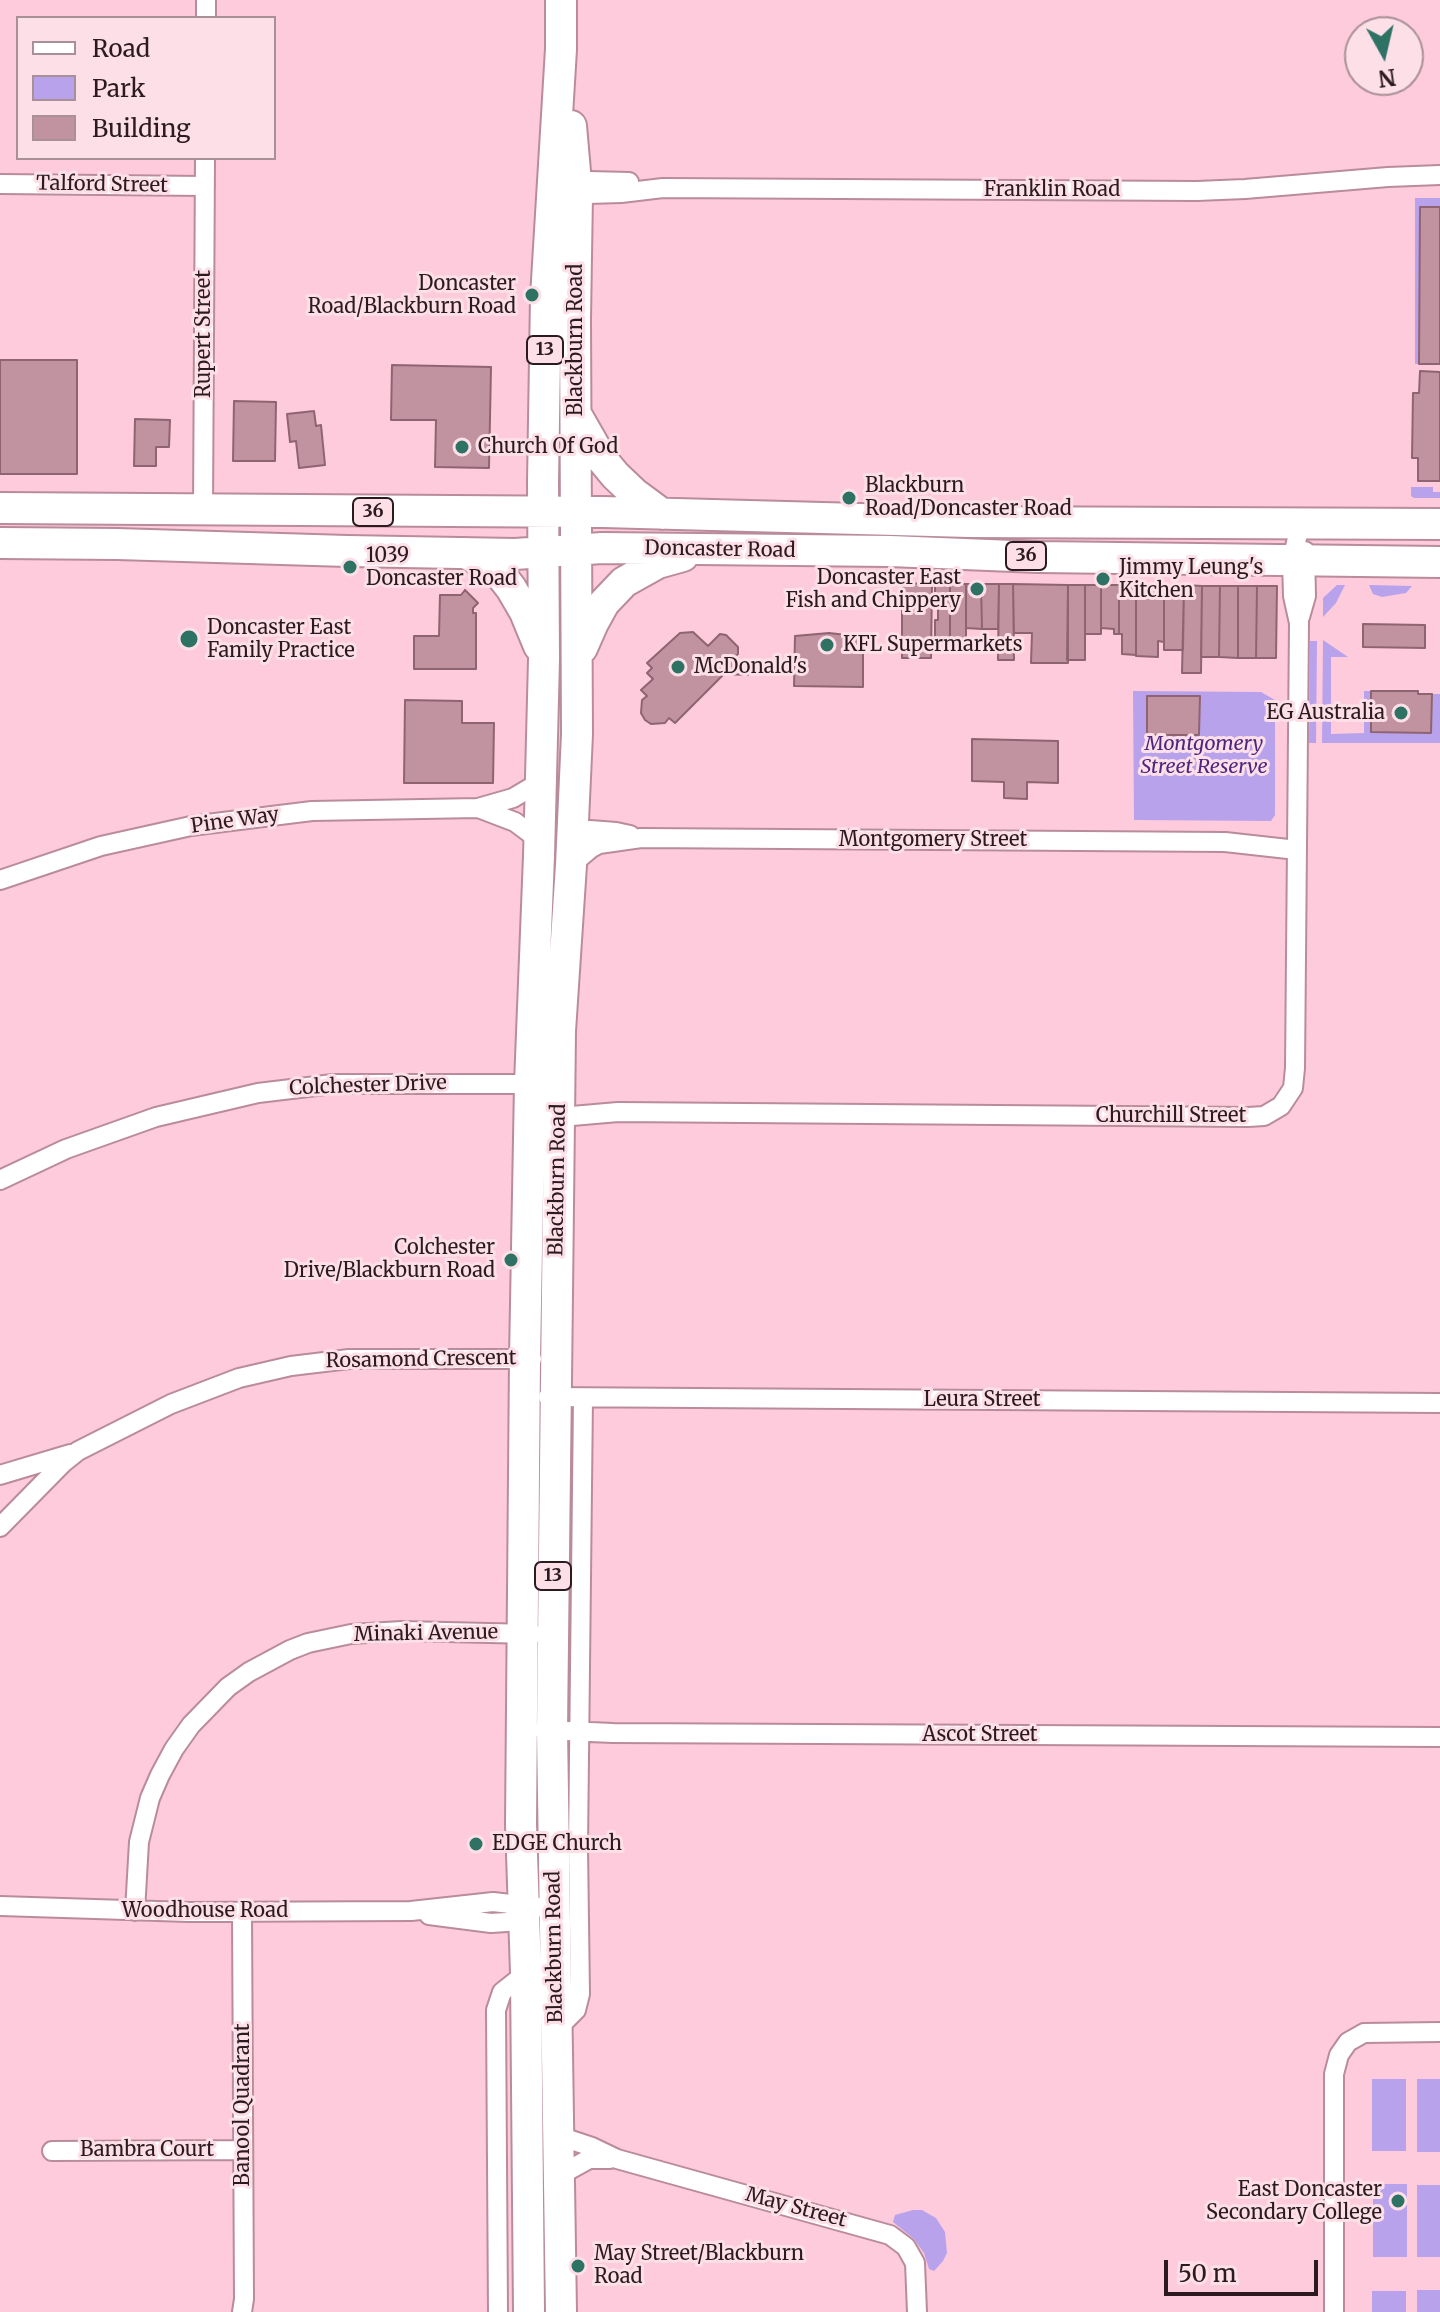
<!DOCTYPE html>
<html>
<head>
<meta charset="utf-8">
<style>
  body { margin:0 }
  #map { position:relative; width:1440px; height:2312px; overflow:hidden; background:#fdcbdb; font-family:Merriweather,serif }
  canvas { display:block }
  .legend { position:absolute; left:16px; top:16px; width:260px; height:144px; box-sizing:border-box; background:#fddfe8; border:2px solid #a99098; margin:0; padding:10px 14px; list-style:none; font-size:24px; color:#2b1a1f }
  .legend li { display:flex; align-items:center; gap:16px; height:40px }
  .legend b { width:40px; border:2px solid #a99098 }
  .north { position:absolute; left:1344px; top:16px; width:80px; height:80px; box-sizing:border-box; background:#fddfe8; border:2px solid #a99098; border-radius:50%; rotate:172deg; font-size:22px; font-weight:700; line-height:32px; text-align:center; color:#2b1a1f }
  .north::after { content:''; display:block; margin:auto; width:28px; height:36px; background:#2e7264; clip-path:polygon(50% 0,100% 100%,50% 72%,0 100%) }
  .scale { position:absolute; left:1164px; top:2260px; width:154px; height:36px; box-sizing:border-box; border:4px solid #2b1a1f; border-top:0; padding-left:10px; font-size:24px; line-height:28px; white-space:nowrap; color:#2b1a1f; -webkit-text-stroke:6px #fddfe8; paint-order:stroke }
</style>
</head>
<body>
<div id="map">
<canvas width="1440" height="2312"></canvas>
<ul class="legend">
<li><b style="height:10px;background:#fff"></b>Road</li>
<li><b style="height:22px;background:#b9a2ec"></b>Park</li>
<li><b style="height:22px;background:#c193a1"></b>Building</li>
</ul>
<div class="north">N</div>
<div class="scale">50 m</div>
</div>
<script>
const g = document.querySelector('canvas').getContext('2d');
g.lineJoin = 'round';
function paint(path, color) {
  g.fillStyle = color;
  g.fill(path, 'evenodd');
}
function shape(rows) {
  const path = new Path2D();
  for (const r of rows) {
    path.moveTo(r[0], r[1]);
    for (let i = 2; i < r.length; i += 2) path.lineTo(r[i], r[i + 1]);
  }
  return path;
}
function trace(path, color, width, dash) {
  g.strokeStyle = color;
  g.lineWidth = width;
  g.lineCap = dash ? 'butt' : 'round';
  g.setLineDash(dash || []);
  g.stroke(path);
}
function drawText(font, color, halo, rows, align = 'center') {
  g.font = font + ' Merriweather,serif';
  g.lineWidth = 6;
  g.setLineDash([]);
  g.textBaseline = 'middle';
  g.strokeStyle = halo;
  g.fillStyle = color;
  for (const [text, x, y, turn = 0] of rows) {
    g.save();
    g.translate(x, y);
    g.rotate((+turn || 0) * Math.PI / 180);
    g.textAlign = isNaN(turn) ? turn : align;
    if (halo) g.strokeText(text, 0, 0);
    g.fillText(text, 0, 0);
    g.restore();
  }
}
paint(shape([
  [1415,198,1440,198,1440,207,1420,208,1419,364,1415,364],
  [1411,487,1433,487,1433,492,1440,492,1440,498,1414,498,1411,496],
  [1337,585,1345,585,1336,603,1323,617,1323,598],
  [1369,585,1412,586,1406,593,1382,597,1373,594],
  [1323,640,1348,657,1331,657,1331,734,1364,733,1364,691,1371,691,1371,732,1431,733,1432,694,1440,694,1440,743,1322,743],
  [1310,641,1317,641,1316,743,1309,743],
  [1133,691,1261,692,1275,700,1275,815,1271,821,1134,820],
  [1372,2079,1406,2079,1406,2151,1372,2151],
  [1417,2079,1440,2079,1440,2152,1417,2152],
  [1373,2184,1407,2184,1407,2257,1373,2257],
  [1417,2185,1440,2185,1440,2257,1417,2257],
  [913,2210,922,2210,936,2218,945,2232,947,2253,943,2261,934,2271,929,2269,924,2253,914,2239,893,2222,895,2215],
  [1417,2290,1440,2290,1440,2312,1417,2312],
  [1372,2291,1406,2291,1406,2312,1372,2312]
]), '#b9a2ec');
const building = shape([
  [1420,207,1440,207,1440,364,1419,364,1420,207],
  [0,360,77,360,77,474,0,474,0,360],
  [392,365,491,367,489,468,435,467,436,420,391,420,392,365],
  [1420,371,1440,372,1440,481,1418,481,1418,458,1412,458,1413,393,1419,393,1420,371],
  [234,401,276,402,275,461,233,461,234,401],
  [314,411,316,426,321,425,325,465,299,468,296,441,290,442,287,414,314,411],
  [135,419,170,420,169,447,156,447,156,466,134,466,135,419],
  [902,583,932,584,931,658,902,658,902,583],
  [935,583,950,583,950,639,935,639,935,620,938,620,938,608,935,608,935,583],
  [950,583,966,584,966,639,950,639,950,583],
  [966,584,981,584,982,629,966,628,966,584],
  [981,584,999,584,998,629,982,629,981,584],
  [999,584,1013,584,1014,660,998,660,999,584],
  [1013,584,1068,585,1068,663,1031,663,1032,633,1014,633,1013,584],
  [1068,585,1085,585,1085,660,1067,660,1068,585],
  [1085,585,1101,585,1101,634,1085,634,1085,585],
  [1101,585,1119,585,1119,634,1114,634,1114,629,1101,628,1101,585],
  [1119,585,1136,585,1136,655,1122,654,1122,634,1119,634,1119,585],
  [1136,585,1164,585,1164,642,1158,641,1158,657,1136,656,1136,585],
  [1164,585,1184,585,1183,650,1164,650,1164,585],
  [1184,585,1202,586,1201,673,1182,673,1184,585],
  [1202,586,1220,586,1219,657,1201,657,1202,586],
  [1220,586,1238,586,1238,658,1219,657,1220,586],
  [1238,586,1257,586,1256,658,1238,658,1238,586],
  [1257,586,1277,586,1276,658,1256,658,1257,586],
  [465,590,478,603,473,608,473,613,476,613,476,669,414,669,414,636,439,636,440,595,461,595,465,590],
  [1363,624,1425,625,1425,648,1363,647,1363,624],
  [693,632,708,646,720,634,726,635,738,647,738,654,733,658,744,670,747,670,748,675,724,674,675,723,669,718,665,723,651,724,645,720,641,713,642,700,647,696,641,690,653,679,647,673,652,668,647,663,680,633,693,632],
  [829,633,863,637,863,687,794,686,795,636,829,633],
  [1371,691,1418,691,1418,694,1432,694,1431,733,1371,732,1371,691],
  [1147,696,1200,696,1199,735,1147,735,1147,696],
  [405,700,462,701,462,723,494,723,493,783,404,783,405,700],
  [972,739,1058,741,1058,783,1027,782,1027,799,1004,798,1004,782,972,781,972,739]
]);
paint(building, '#c193a1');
trace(building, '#8f6472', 2);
const street = shape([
  [206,18,206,0],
  [0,184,205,186],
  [567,185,589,181,629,182],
  [568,192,588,194,621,193,663,188,1197,191,1245,189,1388,177,1440,175],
  [203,510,205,158],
  [1300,617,1306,596,1305,551],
  [481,809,515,822,539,840],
  [567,843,590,830,616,832,630,835],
  [571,865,590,849,599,844,641,838,1225,842,1297,850],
  [0,880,101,846,191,826,312,811,478,808,513,798,540,782],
  [549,1118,618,1112,1248,1117,1264,1116,1281,1106,1293,1088,1295,1068,1299,623,1293,596,1292,560,1300,525],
  [0,1180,66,1149,156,1117,258,1093,333,1084,537,1084],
  [548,1397,1440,1403],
  [0,1475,70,1454],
  [0,1527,63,1463,78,1451,171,1404,239,1378,291,1366,349,1359,532,1359],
  [543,1730,613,1733,1440,1737],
  [0,1906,189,1912,411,1911,493,1902,555,1909],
  [135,1911,139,1842,150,1798,160,1775,174,1749,191,1725,228,1687,249,1672,290,1650,308,1643,351,1634,402,1631,533,1634],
  [429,1915,491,1923,507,1922,530,1916],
  [557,2029,576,2010,580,1994,578,1847,583,1398],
  [559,2136,592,2147,617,2159,890,2235,906,2247,915,2263,917,2312],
  [52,2151,243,2150],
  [560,2175,589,2159,610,2159],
  [242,2312,244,2299,242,1912],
  [498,2312,496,2010,502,1992,526,1973],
  [1334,2312,1334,2074,1339,2055,1348,2042,1364,2033,1440,2032]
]);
const primary = shape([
  [577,416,601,458,615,475,635,494,662,514],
  [0,508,603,512,969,522,1440,524],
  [0,543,117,544,347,551,515,554,602,548,890,551,1038,557,1440,562],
  [464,553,485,562,500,574,511,588,525,612,539,646],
  [582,648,593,623,604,603,624,582,658,563,683,556],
  [529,2312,526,1973,521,1824,525,1358,530,1084,539,856,544,659,543,482,546,297,561,49,561,0],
  [561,2312,552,1730,560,1031,571,865,577,734,575,320,577,194,571,126]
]);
trace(street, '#ba8c9b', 22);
trace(primary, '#ba8c9b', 34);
trace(street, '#fff', 18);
trace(primary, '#fff', 30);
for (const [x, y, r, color] of [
  [532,295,8,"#2e7264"],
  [462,447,8,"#2e7264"],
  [849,498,8,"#2e7264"],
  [350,567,8,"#2e7264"],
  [1103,579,8,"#2e7264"],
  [977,589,8,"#2e7264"],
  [189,639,10,"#2e7264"],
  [827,645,8,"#2e7264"],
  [678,667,8,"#2e7264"],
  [1401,713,8,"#2e7264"],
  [511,1260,8,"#2e7264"],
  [476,1844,8,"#2e7264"],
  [1398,2201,8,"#2e7264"],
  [578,2266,8,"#2e7264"]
]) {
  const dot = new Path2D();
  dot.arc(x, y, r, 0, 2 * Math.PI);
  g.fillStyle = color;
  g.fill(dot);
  trace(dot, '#fddfe8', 3);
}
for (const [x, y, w] of [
  [545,350,36],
  [373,512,40],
  [1026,556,40],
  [553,1576,36]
]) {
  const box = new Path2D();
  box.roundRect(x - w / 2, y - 14, w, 28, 6);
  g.fillStyle = '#fddfe8';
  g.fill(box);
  trace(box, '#2b1a1f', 2);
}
drawText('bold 18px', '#2b1a1f', null, [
  ["13",545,350],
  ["36",373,512],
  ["36",1026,556],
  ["13",553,1576]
]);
drawText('20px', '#2b1a1f', '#fddfe8', [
  ["Talford Street",102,185,1],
  ["Franklin Road",1052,190],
  ["Rupert Street",204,334,-90],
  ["Blackburn Road",576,340,-90],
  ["Doncaster Road",720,550,1],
  ["Pine Way",235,821,-8],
  ["Montgomery Street",933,840],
  ["Colchester Drive",368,1086,-2],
  ["Churchill Street",1171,1116],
  ["Blackburn Road",558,1180,-89],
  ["Rosamond Crescent",421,1360,-1],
  ["Leura Street",982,1400],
  ["Minaki Avenue",426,1634,-1],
  ["Ascot Street",980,1735],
  ["Woodhouse Road",205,1911],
  ["Blackburn Road",555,1947,-91],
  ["Banool Quadrant",243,2105,-90],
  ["Bambra Court",147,2150],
  ["May Street",796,2208,15]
]);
drawText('20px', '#2b1a1f', '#fddfe8', [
  ["Doncaster",516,284,"right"],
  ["Road/Blackburn Road",516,307,"right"],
  ["Church Of God",478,447],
  ["Blackburn",865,486],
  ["Road/Doncaster Road",865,509],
  ["1039",366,556],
  ["Doncaster Road",366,579],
  ["Jimmy Leung's",1119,568],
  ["Kitchen",1119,591],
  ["Doncaster East",961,578,"right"],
  ["Fish and Chippery",961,601,"right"],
  ["Doncaster East",207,628],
  ["Family Practice",207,651],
  ["KFL Supermarkets",843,645],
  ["McDonald's",694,667],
  ["EG Australia",1385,713,"right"],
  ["Colchester",495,1248,"right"],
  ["Drive/Blackburn Road",495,1271,"right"],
  ["EDGE Church",492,1844],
  ["East Doncaster",1382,2190,"right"],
  ["Secondary College",1382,2213,"right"],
  ["May Street/Blackburn",594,2254],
  ["Road",594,2277]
], 'left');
drawText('italic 20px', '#4c2780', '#fddfe8', [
  ["Montgomery",1204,744],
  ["Street Reserve",1204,767]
]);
</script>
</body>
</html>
